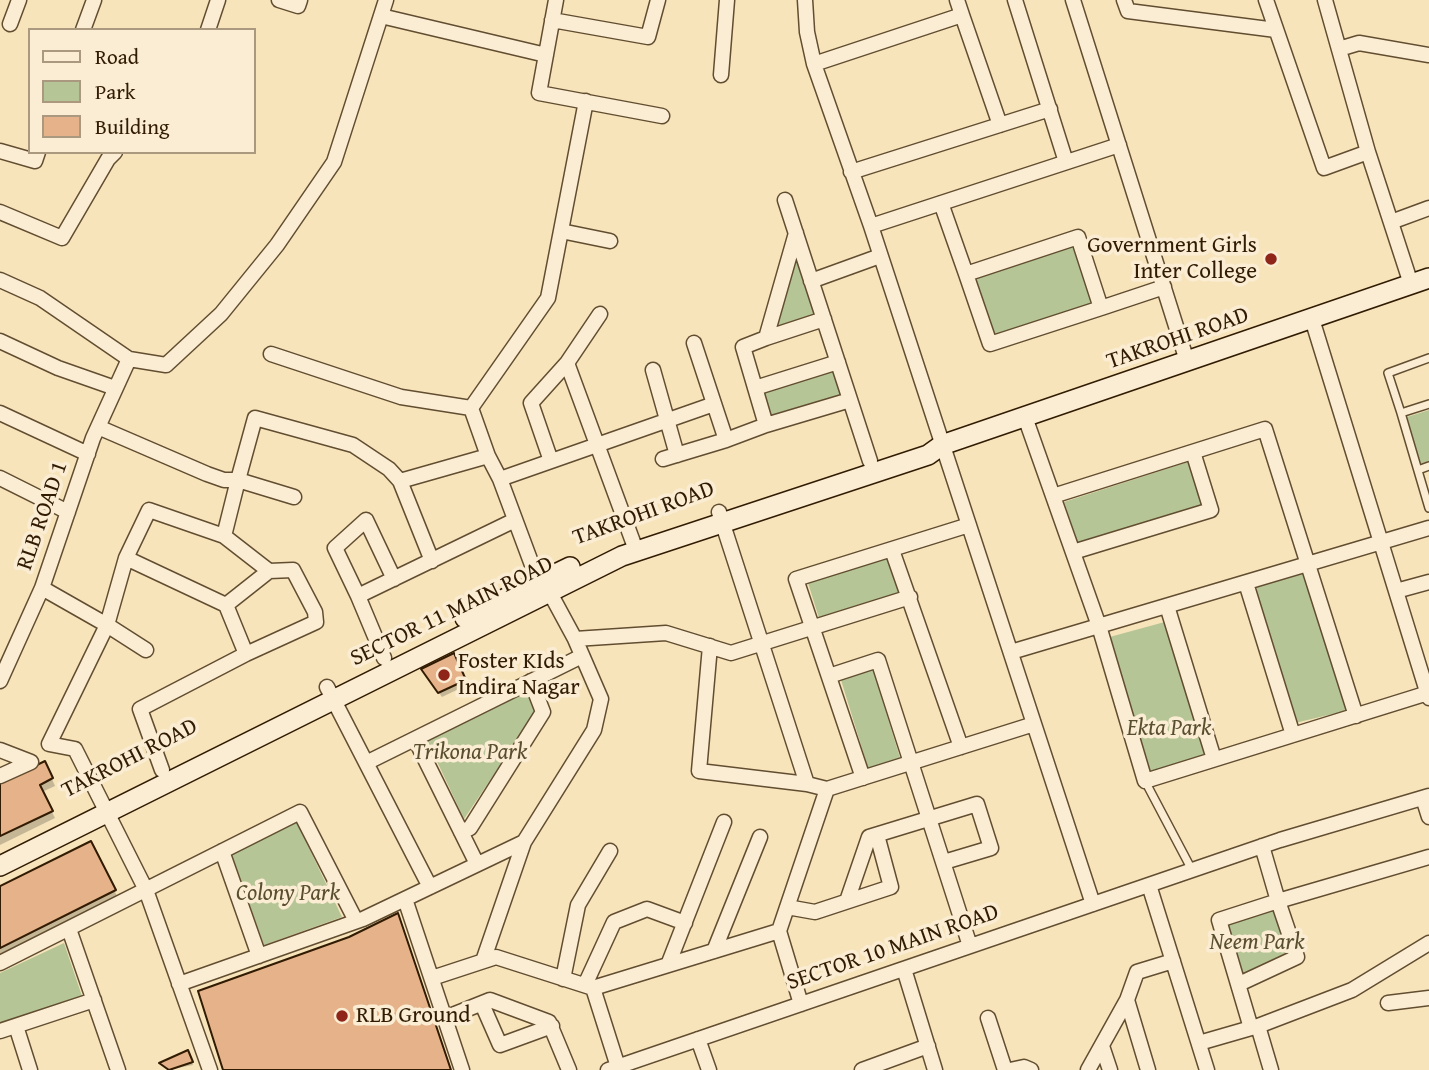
<!DOCTYPE html>
<html>
<head>
<meta charset="utf-8">
<style>
  body { margin:0 }
  #map { position:relative; width:1429px; height:1070px; overflow:hidden; background:#f7e4bb; font-family:"Gentium Book Plus",serif }
  canvas { display:block }
  .legend { position:absolute; left:28px; top:28px; width:228px; height:126px; box-sizing:border-box; background:#faedd3; border:2px solid #aa997f; margin:0; padding:9px 12px; list-style:none; font-size:21px; color:#311b02 }
  .legend li { display:flex; align-items:center; gap:14px; height:35px }
  .legend b { width:35px; border:2px solid #aa997f }
</style>
</head>
<body>
<div id="map">
<canvas width="1429" height="1070"></canvas>
<ul class="legend">
<li><b style="height:9px;background:#faedd3"></b>Road</li>
<li><b style="height:19px;background:#b6c595"></b>Park</li>
<li><b style="height:19px;background:#e5b289"></b>Building</li>
</ul>
</div>
<script>
const g = document.querySelector('canvas').getContext('2d');
g.lineJoin = 'round';
function paint(path, color) {
  g.fillStyle = color;
  g.fill(path, 'evenodd');
}
function shape(rows) {
  const path = new Path2D();
  for (const r of rows) {
    path.moveTo(r[0], r[1]);
    for (let i = 2; i < r.length; i += 2) path.lineTo(r[i], r[i + 1]);
  }
  return path;
}
function trace(path, color, width, dash) {
  g.strokeStyle = color;
  g.lineWidth = width;
  g.lineCap = dash ? 'butt' : 'round';
  g.setLineDash(dash || []);
  g.stroke(path);
}
function drawText(font, color, halo, rows, align = 'center') {
  g.font = font + ' "Gentium Book Plus",serif';
  g.lineWidth = 7;
  g.setLineDash([]);
  g.textBaseline = 'middle';
  g.strokeStyle = halo;
  g.fillStyle = color;
  for (const [text, x, y, turn = 0] of rows) {
    g.save();
    g.translate(x, y);
    g.rotate((+turn || 0) * Math.PI / 180);
    g.textAlign = isNaN(turn) ? turn : align;
    if (halo) g.strokeText(text, 0, 0);
    g.fillText(text, 0, 0);
    g.restore();
  }
}
paint(shape([
  [1074,243,1094,304,992,337,972,278],
  [794,248,818,318,769,334],
  [833,369,842,399,768,421,760,393],
  [1429,410,1429,461,1420,464,1407,417],
  [1188,462,1204,505,1078,544,1064,502],
  [888,558,899,593,819,618,808,583],
  [1303,572,1349,710,1295,723,1254,587],
  [1172,620,1215,756,1147,777,1106,638],
  [873,670,901,761,869,771,841,680],
  [526,689,535,713,464,819,426,738],
  [296,821,342,917,264,945,231,853],
  [1275,908,1293,956,1240,981,1222,925],
  [64,943,82,996,0,1023,0,973]
]), '#b6c595');
paint(shape([
  [456,659,467,685,442,697,426,674],
  [48,770,55,786,42,792,55,818,0,845,0,785],
  [94,850,118,898,0,956,0,888],
  [187,1052,193,1065,167,1070,162,1064]
]), '#0003');
const building = shape([
  [454,653,466,680,438,693,421,669,454,653],
  [45,761,53,778,40,785,53,811,0,836,0,783,45,761],
  [91,841,116,890,0,948,0,886,91,841],
  [398,913,451,1070,223,1070,198,991,349,937,398,913],
  [188,1050,193,1062,169,1070,159,1063,188,1050]
]);
paint(building, '#e5b289');
trace(building, '#311b02', 2);
const lane = shape([
  [1429,404,1401,413,1429,508],
  [1401,413,1388,373,1429,358],
  [1418,470,1429,466],
  [1145,781,1192,870]
]);
const street = shape([
  [279,0,298,6,300,0],
  [556,0,539,93,662,116],
  [805,0,807,32,814,64,871,226,1093,904],
  [1015,0,1066,162],
  [1073,0,1187,361],
  [1124,0,1128,11,1276,30],
  [1266,0,1324,168,1368,152,1411,284],
  [1325,0,1368,152],
  [962,15,1000,125],
  [381,16,546,55],
  [552,20,648,37,658,0],
  [10,24,19,0],
  [83,30,94,0],
  [208,30,218,0],
  [1339,49,1359,43,1429,55],
  [814,64,962,15,957,0],
  [721,75,727,0],
  [0,151,35,161,38,152],
  [851,172,1050,109],
  [785,200,870,461],
  [941,203,966,274,990,344,1101,308,1078,237,966,274],
  [0,212,62,238,108,159,115,152],
  [1391,222,1429,208],
  [871,226,1119,145],
  [561,231,610,241],
  [796,233,766,338,824,319],
  [0,280,40,298,129,359],
  [811,281,880,256],
  [1101,308,1164,287],
  [1312,319,1429,698],
  [766,338,743,347,766,425,850,400],
  [0,341,58,368,115,388],
  [694,343,726,440,766,425],
  [271,354,401,397,471,408],
  [567,363,633,542],
  [653,370,677,455],
  [755,388,838,362],
  [0,413,88,454],
  [1025,417,1099,626,1145,781,1428,693],
  [98,427,207,474,224,480,238,480,224,536],
  [488,456,471,408,548,298,586,101],
  [663,459,726,440],
  [551,461,531,403,567,363,600,314],
  [0,478,68,512],
  [1053,496,1265,429,1356,716],
  [294,497,238,480,255,418,353,445,389,469,400,481],
  [719,512,807,784,827,789],
  [892,550,961,747],
  [1073,552,1211,510,1193,452],
  [126,558,226,605,246,654],
  [432,561,400,481,488,456,500,479],
  [1246,583,1293,735],
  [1396,591,1429,582],
  [358,596,335,548,366,520,394,579],
  [1167,606,1214,759],
  [575,639,666,633,731,653,910,597],
  [710,646,699,771,807,784],
  [146,650,107,625,126,558,149,510,224,536,269,571],
  [1011,652,1429,528],
  [384,658,358,596,515,520],
  [829,676,878,660,970,946],
  [0,681,42,588],
  [327,687,430,887],
  [415,739,477,864],
  [0,750,31,762,0,776],
  [366,763,582,656],
  [162,770,140,709,246,654,316,622,315,612,293,570,269,571,226,605],
  [863,778,796,579,969,525],
  [1423,798,1429,817],
  [461,832,470,828,543,712,531,681],
  [222,851,259,956],
  [1149,885,1207,1070],
  [405,899,462,1070],
  [847,901,869,837,977,804,991,848,944,862],
  [787,907,815,912,891,887,877,835],
  [69,929,118,1070],
  [714,951,760,837],
  [483,961,524,842,594,730,601,699,575,639,549,591,538,581,500,479,714,404],
  [0,963,300,812,356,921],
  [668,965,724,822],
  [904,969,935,1070],
  [432,978,496,957,593,988,779,931],
  [563,979,578,905,610,851],
  [179,984,363,919,524,842],
  [1239,984,1297,957,1278,901,1429,857],
  [585,985,614,922,647,909,685,923],
  [593,988,619,1070],
  [1127,1000,1148,1070],
  [1388,1003,1429,998],
  [482,1004,500,1045,552,1026],
  [801,1004,779,931,827,789,1034,724],
  [445,1018,490,1000,549,1022,569,1070],
  [988,1018,1005,1070],
  [16,1026,30,1070],
  [1258,1026,1271,1070],
  [1251,1028,1219,920,1278,901,1262,846],
  [0,1031,94,1000],
  [698,1039,709,1070],
  [1199,1043,1258,1026,1352,990,1429,943],
  [1102,1046,1110,1070],
  [210,1070,146,890,75,749,49,744,107,625,42,588,93,438,129,359,166,365,221,314,277,245,334,162,386,0],
  [608,1070,1280,840,1429,796],
  [862,1070,928,1046],
  [1010,1070,1024,1067,1031,1070],
  [1088,1070,1127,1000,1137,972,1173,961]
]);
const secondary = shape([
  [465,618,570,567],
  [0,866,622,556,928,455,942,445,1429,278]
]);
trace(lane, '#624d30', 10);
trace(street, '#624d30', 17);
trace(secondary, '#311b02', 22);
trace(lane, '#faedd3', 7);
trace(street, '#faedd3', 14);
trace(secondary, '#faedd3', 19);
for (const [x, y, r, color] of [
  [1271,259,7,"#8f2418"],
  [444,675,7,"#8f2418"],
  [342,1016,7,"#8f2418"]
]) {
  const dot = new Path2D();
  dot.arc(x, y, r, 0, 2 * Math.PI);
  g.fillStyle = color;
  g.fill(dot);
  trace(dot, '#faedd3', 2.5);
}
drawText('23px', '#311b02', '#faedd3', [
  ["Government Girls",1257,246,"right"],
  ["Inter College",1257,272,"right"],
  ["Foster KIds",458,662],
  ["Indira Nagar",458,688],
  ["RLB Ground",356,1016]
], 'left');
drawText('23px', '#311b02', '#faedd3', [
  ["TAKROHI ROAD",1178,339,-19],
  ["TAKROHI ROAD",644,514,-20],
  ["RLB ROAD 1",43,516,-71],
  ["SECTOR 11 MAIN ROAD",452,612,-26],
  ["TAKROHI ROAD",130,759,-27],
  ["SECTOR 10 MAIN ROAD",893,948,-19]
]);
drawText('italic 23px', '#594e2e', '#faedd3', [
  ["Ekta Park",1169,729],
  ["Trikona Park",470,753],
  ["Colony Park",288,894],
  ["Neem Park",1257,943]
]);
</script>
</body>
</html>
